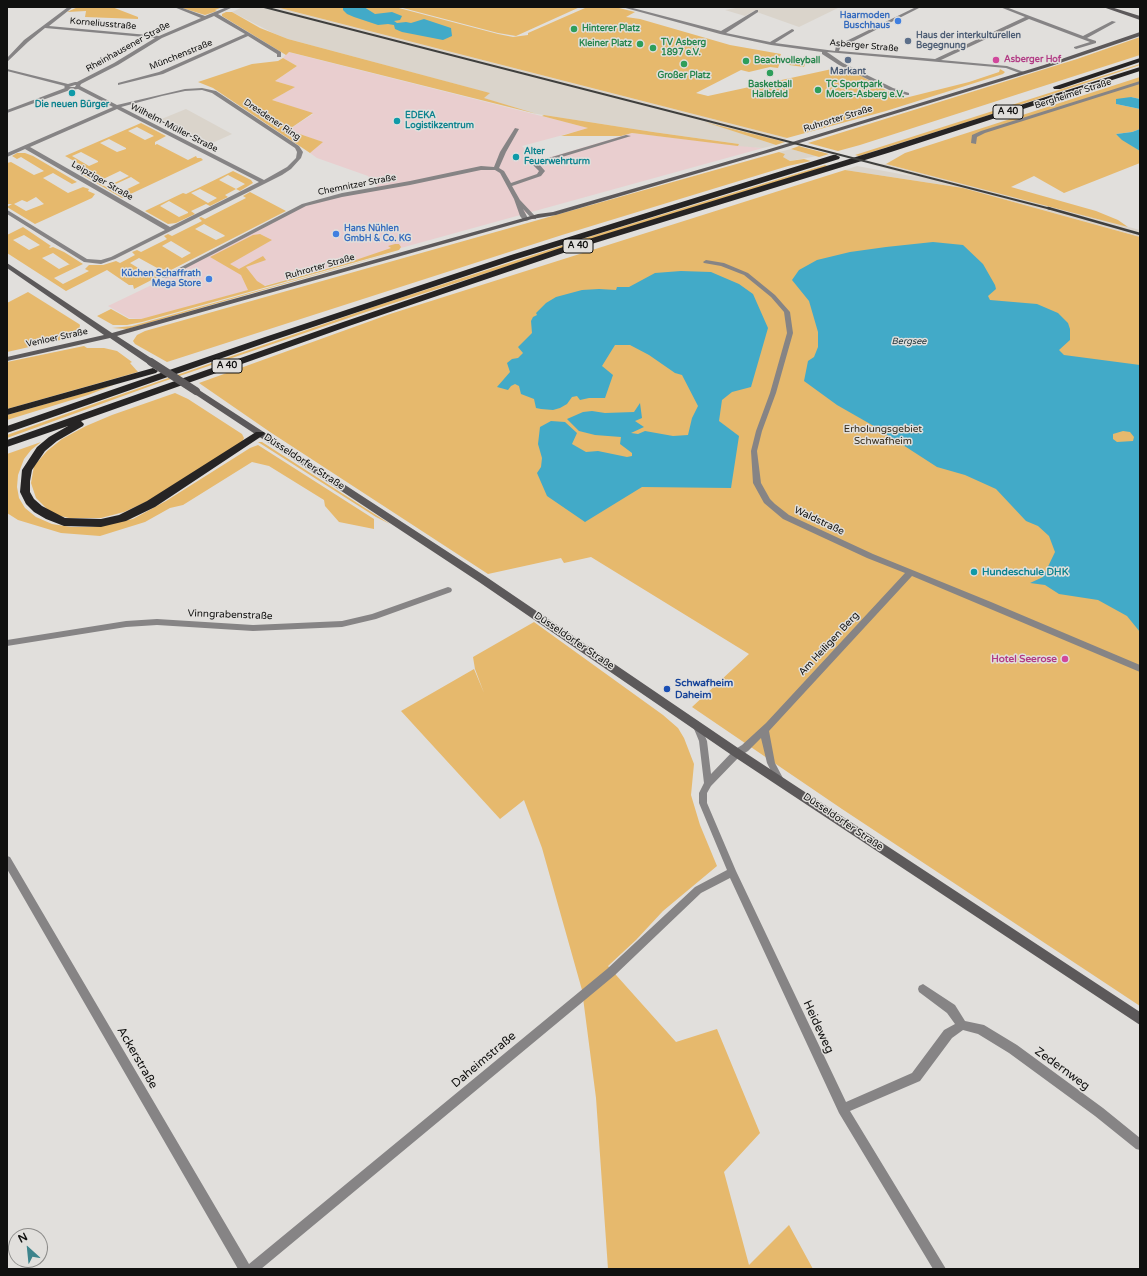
<!DOCTYPE html>
<html>
<head>
<meta charset="utf-8">
<style>
  body { margin:0 }
  #map { position:relative; width:1147px; height:1276px; overflow:hidden; background:#e1dfdc; font-family:"Varela Round",sans-serif }
  canvas { display:block }
  .frame { position:absolute; inset:0; border:8px solid #10100f; pointer-events:none }
  .north { position:absolute; left:8px; top:1228px; width:40px; height:40px; box-sizing:border-box; background:#e1dfdc; border:1px solid #8d8c8a; border-radius:50%; rotate:333deg; font-size:11px; font-weight:700; line-height:16px; text-align:center; color:#10100f }
  .north::after { content:''; display:block; margin:auto; width:14px; height:18px; background:#3d848c; clip-path:polygon(50% 0,100% 100%,50% 72%,0 100%) }
</style>
</head>
<body>
<div id="map">
<canvas width="1147" height="1276"></canvas>
<div class="frame"></div>
<div class="north">N</div>
</div>
<script>
const g = document.querySelector('canvas').getContext('2d');
g.lineJoin = 'round';
function paint(path, color) {
  g.fillStyle = color;
  g.fill(path, 'evenodd');
}
function shape(rows) {
  const path = new Path2D();
  for (const r of rows) {
    path.moveTo(r[0], r[1]);
    for (let i = 2; i < r.length; i += 2) path.lineTo(r[i], r[i + 1]);
  }
  return path;
}
function trace(path, color, width, dash) {
  g.strokeStyle = color;
  g.lineWidth = width;
  g.lineCap = dash ? 'butt' : 'round';
  g.setLineDash(dash || []);
  g.stroke(path);
}
function drawText(font, color, halo, rows, align = 'center') {
  g.font = font + ' "Varela Round",sans-serif';
  g.lineWidth = 3;
  g.setLineDash([]);
  g.textBaseline = 'middle';
  g.strokeStyle = halo;
  g.fillStyle = color;
  for (const [text, x, y, turn = 0] of rows) {
    g.save();
    g.translate(x, y);
    g.rotate((+turn || 0) * Math.PI / 180);
    g.textAlign = isNaN(turn) ? turn : align;
    if (halo) g.strokeText(text, 0, 0);
    g.fillText(text, 0, 0);
    g.restore();
  }
}
paint(shape([
  [288,52,589,128,522,146,537,161,632,133,763,148,151,317,141,319,129,318,108,306,162,280,304,206,377,187,368,176,317,158,310,153,322,142,288,130,313,114,272,100,294,87,275,81,297,66,283,58]
]), '#e9cecf');
paint(shape([
  [243,7,276,7,787,138,783,142,706,122,776,145,763,148,738,146,739,144,653,132,537,114,483,98,489,93,288,39,273,33,232,12],
  [741,7,840,7,799,27,754,11,745,16,725,10],
  [186,109,232,134,208,145,159,120],
  [791,149,817,156,790,161,782,157,785,154,779,152],
  [869,164,886,164,998,192,1140,230,1140,237,963,188,845,170,857,166,922,178]
]), '#dad4cb');
paint(shape([
  [78,7,112,7,138,17,138,19,85,17,86,11,67,12],
  [179,7,216,7,220,8,215,10,217,11,205,15],
  [276,7,395,7,498,34,513,37,528,35,528,33,585,8,583,7,615,7,635,12,626,17,640,19,730,45,781,54,779,59,781,60,778,68,770,67,749,72,741,70,696,93,708,96,832,69,837,71,847,68,891,93,894,92,905,98,969,82,999,72,1000,69,1005,72,1003,74,886,111,787,138],
  [399,7,580,7,516,36,498,33],
  [226,12,232,12,260,28,288,39,490,93,484,98,537,114,289,52,286,55,222,16,222,14],
  [1140,37,1140,55,860,145,838,151,808,143,1077,59],
  [792,56,807,58,804,67,789,65],
  [283,58,297,66,275,81,295,87,272,100,313,113,288,130,323,142,310,153,213,88,198,82,252,64,278,61],
  [1140,64,1140,65,980,118,859,156,855,155],
  [1140,77,1140,99,1131,97,1116,104,1140,109,1140,129,1132,132,1116,134,1140,151,1140,163,1064,193,1034,176,1011,187,1096,211,1118,220,1128,227,886,164,905,153],
  [544,115,653,132,739,144,738,146,632,133,621,136,561,136,588,128,542,116],
  [705,122,785,142,776,145],
  [141,123,166,136,155,142,155,145,157,144,188,160,196,156,197,158,201,158,203,160,122,198,81,174,85,167,65,156],
  [137,127,154,136,145,140,128,131],
  [109,139,126,148,126,149,117,152,100,143],
  [81,152,98,161,98,162,89,166,72,156],
  [120,171,129,176,106,187,97,182],
  [131,177,140,183,117,194,107,188],
  [799,146,802,147,829,154,819,157,791,149],
  [779,152,785,154,783,157,790,161,804,159,811,161,788,166,562,235,167,362,135,344,133,341,137,335,145,331],
  [17,153,25,153,33,156,77,182,72,184,53,173,43,178,68,193,83,187,89,189,88,191,95,194,92,198,35,224,7,207,12,204,7,204,7,163,11,162,34,175,44,171,21,157,17,159,12,156],
  [36,197,44,204,26,211,14,204,22,200,27,202],
  [825,165,828,166,598,237,366,312,159,383,7,438,7,435,105,400,379,305,598,234],
  [845,170,963,188,1140,237,1140,1006,842,809,692,707,749,654,591,557,564,563,561,558,488,574,270,432,199,383,390,314],
  [233,171,251,180,253,183,240,191,236,189,225,195,228,197,210,206,206,204,191,211,195,214,176,223,168,224,145,211,183,193,186,194],
  [228,175,245,184,236,189,219,180],
  [200,189,217,198,208,203,191,193],
  [169,201,188,212,188,213,179,217,160,206],
  [250,192,286,211,134,289,133,285,129,285,107,270,66,291,7,253,7,235,23,227,51,246,49,247,50,248,53,247,64,252,83,264,54,278,63,284,89,271,85,269,89,265,103,265,116,261,120,263,135,255,132,252,137,250,141,252,167,239,164,236,168,234,172,236,202,221,199,218,201,217,205,219,246,198,243,196],
  [204,224,224,235,225,236,216,240,195,229],
  [24,235,40,245,29,250,13,240],
  [171,241,191,253,182,258,162,246],
  [53,253,69,264,70,264,59,269,42,258],
  [139,258,159,269,159,270,150,275,130,263],
  [260,234,272,240,230,264,239,269,263,256,266,260,246,267,257,281,265,286,341,265,391,248,388,246,395,244,399,244,401,247,399,250,142,322,127,325,113,325,97,316,111,309,129,319,141,319,248,290,241,275,210,257,253,235],
  [399,251,127,329,112,328,132,326],
  [28,292,79,324,80,325,78,336,7,352,7,303],
  [84,346,87,348,104,348,117,351,132,362,130,363,138,372,7,409,7,362],
  [116,384,88,395,7,420,7,415],
  [175,393,188,399,242,434,244,438,242,442,148,501,124,512,101,518,69,518,52,514,36,498,31,483,34,466,47,451,62,439,86,426,112,415],
  [41,442,31,450,24,459,18,475,17,487,19,498,25,508,36,517,52,524,71,527,93,527,133,519,166,501,250,448,258,445,374,519,374,529,339,522,325,506,324,500,269,466,252,462,183,505,170,508,145,522,100,536,61,533,18,520,7,513,7,454],
  [258,442,262,442,390,524,376,517],
  [534,622,663,715,678,728,684,738,694,764,691,795,700,825,717,866,663,911,636,940,608,966,676,1042,717,1029,760,1133,724,1172,749,1265,789,1225,813,1269,608,1269,596,1098,582,990,542,848,524,800,500,819,401,711,474,669,484,693,475,669,473,657]
]), '#e6b96d');
paint(shape([
  [343,7,364,7,375,14,392,12,402,16,400,20,394,21,397,23,406,22,411,23,424,19,451,28,452,36,443,40,402,32,395,29,394,25,388,24,378,25,354,17,347,14,343,10],
  [1131,97,1140,99,1140,109,1116,104,1116,99],
  [1140,129,1140,151,1122,140,1116,134,1132,132],
  [933,242,963,245,983,264,995,285,996,289,988,296,990,300,1037,304,1058,313,1068,323,1070,329,1070,340,1059,350,1064,355,1140,365,1140,632,1127,616,1098,600,1059,594,1045,585,1030,583,1043,577,1055,552,1049,536,1038,526,1026,521,996,489,965,475,937,467,872,425,837,405,804,381,808,361,814,357,818,347,818,332,809,301,792,280,799,270,817,260,850,252,886,247],
  [1123,431,1130,432,1134,437,1133,441,1117,442,1113,439,1113,434],
  [681,271,711,272,739,284,753,294,768,328,751,387,732,392,722,400,719,421,739,436,731,488,642,487,585,522,547,496,537,473,541,467,542,458,538,444,540,427,551,421,565,422,577,433,572,444,586,452,598,451,627,457,632,456,632,453,620,444,621,437,595,435,579,431,567,419,583,412,592,411,605,413,634,412,640,403,642,418,635,421,644,427,631,433,638,434,645,431,673,436,688,435,692,418,698,406,682,375,675,373,649,355,630,345,615,345,602,366,613,375,605,398,589,398,580,400,577,396,572,397,567,404,560,408,553,410,541,409,536,408,534,399,521,394,519,386,515,384,511,386,508,390,497,387,510,372,507,363,512,359,518,358,523,353,518,347,532,333,531,321,533,317,537,315,536,313,546,303,556,297,582,290,599,289,616,290,617,287,629,287,655,273]
]), '#42aac8');
paint(shape([
  [68,7,73,7,49,26,159,36,201,18,174,7,180,7,205,16,227,7,233,7,218,14,281,52,281,57,277,57,277,54,248,36,163,74,118,85,118,83,159,72,245,34,214,16,162,38,118,65,81,84,80,86,117,105,185,89,202,88,216,91,299,146,303,152,301,158,291,169,282,175,115,259,101,264,84,262,7,214,7,210,9,211,87,259,101,260,111,257,165,230,25,149,7,157,7,153,113,107,78,89,70,90,7,113,7,110,65,88,64,87,65,86,7,71,7,69,68,84,75,82,77,82,114,63,155,38,45,28,28,42,7,62,7,58,24,40,68,7],
  [75,85,76,85,75,87,69,87,75,85],
  [202,90,212,93,295,148,297,152,296,158,287,167,264,180,121,107,162,96,185,91,202,90],
  [117,109,259,182,170,227,30,147,117,109],
  [622,7,629,7,721,31,756,10,758,10,758,12,726,33,770,42,792,29,794,30,794,31,775,43,835,51,836,46,916,7,921,7,840,48,839,51,935,59,1025,17,1000,7,1006,7,1083,36,1112,21,1116,22,1087,38,1096,41,1096,43,1076,49,1074,48,1074,47,1090,42,1029,19,941,60,1007,66,1024,72,1024,73,1022,74,1006,68,827,52,843,63,893,88,909,93,909,95,907,95,889,90,839,65,822,54,822,52,771,45,720,34,622,7],
  [1140,81,1140,84,985,133,977,137,976,144,971,143,972,135,981,131,1140,81],
  [515,128,519,129,506,152,499,168,504,171,511,183,537,174,539,171,533,165,535,162,626,135,631,136,539,164,545,171,541,176,512,186,520,200,536,217,536,219,532,219,523,209,529,220,524,221,520,216,514,199,500,173,495,170,481,170,410,185,342,197,306,206,167,278,163,278,162,277,302,204,342,193,410,181,481,166,494,167,500,152,515,128],
  [706,260,724,263,748,273,775,295,790,312,793,333,776,393,762,431,757,451,761,483,770,499,775,504,789,515,873,554,991,602,1140,665,1140,672,912,576,769,731,775,763,784,780,783,783,780,784,777,783,767,763,761,738,748,751,740,756,711,786,707,793,707,803,736,871,846,1102,912,1073,944,1030,955,1024,947,1013,919,992,918,989,919,986,923,984,955,1005,965,1021,984,1025,1017,1045,1103,1108,1140,1138,1140,1150,1136,1149,1095,1116,1009,1053,978,1034,963,1030,952,1038,920,1081,850,1111,946,1269,933,1269,839,1113,730,878,701,893,615,975,261,1269,238,1269,7,869,7,856,10,857,249,1264,607,969,695,887,727,870,699,803,699,793,704,783,699,741,692,724,693,722,696,720,699,722,707,741,711,774,734,750,742,745,766,723,905,573,867,558,783,519,764,503,753,483,751,451,756,431,770,393,787,333,784,312,771,297,744,275,721,266,704,263,703,262,706,260],
  [448,587,451,588,452,590,451,592,376,619,342,627,253,631,157,625,126,627,7,646,7,640,126,621,157,619,253,625,342,621,372,614,448,587]
]), '#868485');
paint(shape([
  [1103,7,1111,7,1140,16,1140,20,1103,7],
  [1140,32,1140,36,1048,67,767,153,556,215,532,219,117,336,154,360,154,364,148,364,110,338,7,361,7,357,104,335,7,268,7,263,112,333,538,214,553,212,763,151,1044,65,1140,32],
  [196,388,485,576,741,750,1140,1012,1140,1025,733,756,479,582,193,393,193,389,196,388]
]), '#5c595a');
paint(shape([
  [1140,58,1140,62,1060,89,1054,89,1053,87,1140,58],
  [1140,67,1140,71,891,152,572,250,349,326,81,421,84,424,83,426,57,441,45,451,32,470,30,481,30,492,34,499,42,506,65,518,101,519,119,515,147,501,256,432,264,432,265,434,155,507,126,521,101,527,64,526,46,519,34,512,26,504,20,492,22,470,37,447,49,437,68,426,7,447,7,440,343,322,566,246,885,148,1140,67],
  [833,155,836,155,840,157,839,159,517,259,271,341,7,433,7,426,265,337,511,255,833,155],
  [153,368,158,371,156,373,7,415,7,409,153,368]
]), '#262424');
trace(shape([
  [264,7,1051,209]
]), '#3f3f3d', 2);
trace(shape([
  [1048,208,1140,234]
]), '#3f3f3d', 2.5);
trace(shape([
  [151,362,196,391]
]), '#5c595a', 8);
for (const [x, y, r, color] of [
  [898,21,4,"#3f7fe0"],
  [574,29,4,"#2e9e5b"],
  [908,41,4,"#5c6f8a"],
  [640,44,4,"#2e9e5b"],
  [653,48,4,"#2e9e5b"],
  [848,60,4,"#5c6f8a"],
  [996,60,4,"#d1479c"],
  [746,61,4,"#2e9e5b"],
  [684,64,4,"#2e9e5b"],
  [770,73,4,"#2e9e5b"],
  [818,90,4,"#2e9e5b"],
  [72,93,4,"#0f9aa8"],
  [397,121,4,"#0f9aa8"],
  [516,157,4,"#0f9aa8"],
  [336,234,4,"#3f7fe0"],
  [209,279,4,"#3f7fe0"],
  [974,572,4,"#0f9aa8"],
  [1065,659,4,"#d1479c"],
  [667,689,4,"#1a4fb4"]
]) {
  const dot = new Path2D();
  dot.arc(x, y, r, 0, 2 * Math.PI);
  g.fillStyle = color;
  g.fill(dot);
  trace(dot, '#e1dfdc', 1.5);
}
drawText('bold 9px', '#366cbe', '#e1dfdc', [
  ["Haarmoden",890,16],
  ["Buschhaus",890,26],
  ["Hans Nühlen",344,229,"left"],
  ["GmbH & Co. KG",344,239,"left"],
  ["Küchen Schaffrath",201,274],
  ["Mega Store",201,284]
], 'right');
drawText('9px', '#10100f', '#e1dfdc', [
  ["Korneliusstraße",103,24,5],
  ["Asberger Straße",864,46,5],
  ["Rheinhausener Straße",128,47,-29],
  ["Münchenstraße",181,55,-22],
  ["Bergheimer Straße",1073,94,-18],
  ["Ruhrorter Straße",838,119,-17],
  ["Dresdener Ring",272,120,34],
  ["Wilhelm-Müller-Straße",174,128,27],
  ["Leipziger Straße",102,181,30],
  ["Chemnitzer Straße",357,185,-11],
  ["Ruhrorter Straße",320,267,-16],
  ["Venloer Straße",57,338,-12]
]);
drawText('bold 9px', '#27864d', '#e1dfdc', [
  ["Hinterer Platz",582,29],
  ["TV Asberg",661,43],
  ["1897 e.V.",661,53],
  ["Kleiner Platz",632,44,"right"],
  ["Beachvolleyball",754,61],
  ["Großer Platz",684,76,"center"],
  ["Basketball",770,85,"center"],
  ["Halbfeld",770,95,"center"],
  ["TC Sportpark",826,85],
  ["Moers-Asberg e.V.",826,95]
], 'left');
drawText('bold 9px', '#4e5e75', '#e1dfdc', [
  ["Haus der interkulturellen",916,36],
  ["Begegnung",916,46],
  ["Markant",848,72,"center"]
], 'left');
drawText('bold 9px', '#b23c85', '#e1dfdc', [
  ["Asberger Hof",1004,60]
], 'left');
drawText('bold 9px', '#0d838f', '#e1dfdc', [
  ["Die neuen Bürger",72,105,"center"],
  ["EDEKA",405,116],
  ["Logistikzentrum",405,126],
  ["Alter",524,152],
  ["Feuerwehrturm",524,162]
], 'left');
for (const [x, y, w] of [
  [1008,112,30],
  [578,246,30],
  [227,366,30]
]) {
  const box = new Path2D();
  box.roundRect(x - w / 2, y - 7, w, 14, 3);
  g.fillStyle = '#e1dfdc';
  g.fill(box);
  trace(box, '#10100f', 1);
}
drawText('bold 9px', '#10100f', null, [
  ["A 40",1008,112],
  ["A 40",578,246],
  ["A 40",227,366]
]);
drawText('italic 9px', '#1a3138', '#e1dfdc', [
  ["Bergsee",909,342]
]);
drawText('10px', '#322817', '#e1dfdc', [
  ["Erholungsgebiet",883,429],
  ["Schwafheim",883,441]
]);
drawText('10px', '#10100f', '#e1dfdc', [
  ["Düsseldorfer Straße",304,462,33],
  ["Waldstraße",819,521,25],
  ["Vinngrabenstraße",230,615,2],
  ["Düsseldorfer Straße",574,641,34],
  ["Am Heiligen Berg",829,644,-47],
  ["Düsseldorfer Straße",843,822,34]
]);
drawText('bold 10px', '#0d838f', '#e1dfdc', [
  ["Hundeschule DHK",982,572]
], 'left');
drawText('bold 10px', '#b23c85', '#e1dfdc', [
  ["Hotel Seerose",1057,659]
], 'right');
drawText('bold 10px', '#164399', '#e1dfdc', [
  ["Schwafheim",675,683],
  ["Daheim",675,695]
], 'left');
drawText('12px', '#10100f', '#e1dfdc', [
  ["Heideweg",818,1027,65],
  ["Ackerstraße",137,1058,60],
  ["Daheimstraße",484,1060,-40],
  ["Zedernweg",1062,1069,36]
]);
</script>
</body>
</html>
